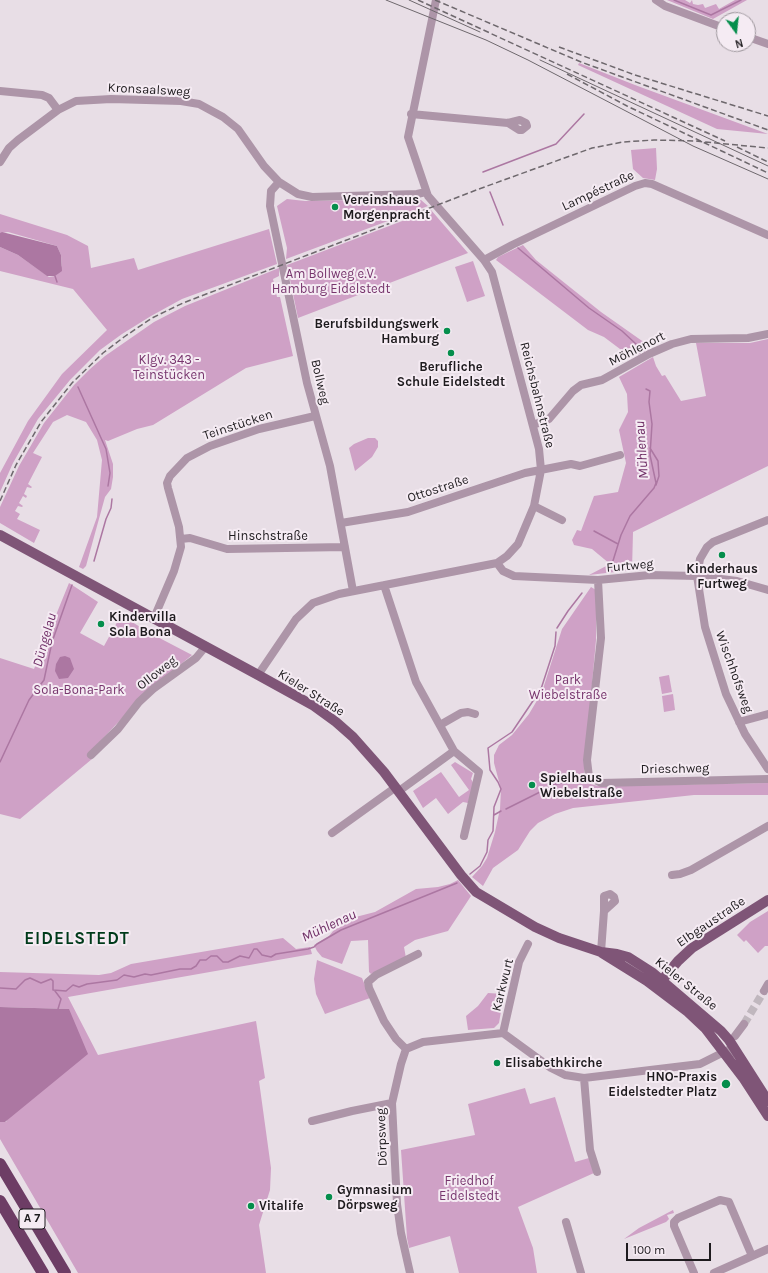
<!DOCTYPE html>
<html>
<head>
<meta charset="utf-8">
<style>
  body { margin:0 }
  #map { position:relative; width:768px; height:1273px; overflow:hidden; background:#e8dee6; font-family:Karla,sans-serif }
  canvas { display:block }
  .north { position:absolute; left:716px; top:12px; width:40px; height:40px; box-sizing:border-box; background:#f5ebf3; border:1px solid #9f989e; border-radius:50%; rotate:165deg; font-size:11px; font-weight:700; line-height:16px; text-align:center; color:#1e1b1e }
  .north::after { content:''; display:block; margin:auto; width:14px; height:18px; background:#058e4c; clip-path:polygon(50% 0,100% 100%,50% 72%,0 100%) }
  .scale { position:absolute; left:626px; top:1243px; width:85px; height:18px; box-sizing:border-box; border:2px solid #1e1b1e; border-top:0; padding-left:5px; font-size:12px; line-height:14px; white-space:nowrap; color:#1e1b1e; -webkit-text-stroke:3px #f5ebf3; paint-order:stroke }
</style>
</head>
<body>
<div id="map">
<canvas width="768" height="1273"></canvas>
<div class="north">N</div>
<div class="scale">100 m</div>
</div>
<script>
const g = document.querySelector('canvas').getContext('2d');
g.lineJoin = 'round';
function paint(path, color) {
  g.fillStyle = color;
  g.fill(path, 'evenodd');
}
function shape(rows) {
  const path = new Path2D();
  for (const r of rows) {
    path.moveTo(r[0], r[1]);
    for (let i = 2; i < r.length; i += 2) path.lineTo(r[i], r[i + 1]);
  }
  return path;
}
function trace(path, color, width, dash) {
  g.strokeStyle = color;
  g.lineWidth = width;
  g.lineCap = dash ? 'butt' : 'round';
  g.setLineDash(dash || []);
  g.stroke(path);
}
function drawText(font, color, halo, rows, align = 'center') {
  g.font = font + ' Karla,sans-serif';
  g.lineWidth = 4;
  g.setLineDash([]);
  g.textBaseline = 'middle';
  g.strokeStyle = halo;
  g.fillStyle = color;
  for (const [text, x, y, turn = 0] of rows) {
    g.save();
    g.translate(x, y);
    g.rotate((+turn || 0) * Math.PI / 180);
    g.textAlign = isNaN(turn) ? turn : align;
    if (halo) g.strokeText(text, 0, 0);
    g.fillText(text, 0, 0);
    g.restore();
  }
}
paint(shape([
  [667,0,685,0,690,3,692,0,693,4,698,5,703,4,705,8,716,4,719,9,735,0,747,0,713,19],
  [579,63,635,85,768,134,717,129,578,65],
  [656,148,657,169,655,180,643,178,633,169,631,150],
  [287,199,305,201,412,199,421,200,428,206,286,259,287,248,277,206],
  [431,210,468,253,298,318,287,265],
  [0,214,67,235,88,246,91,268,134,258,138,270,269,229,277,264,182,299,151,316,122,334,100,350,70,380,38,419,13,463,0,492,0,473,28,421,62,374,107,330,73,289,0,271,0,247,18,255,49,277,55,276,62,266,61,255,57,246,8,232,0,233],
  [523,245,536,260,601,312,645,343,648,350,628,359,624,352,604,337,588,330,496,260,498,257],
  [473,261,485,296,467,302,455,267],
  [279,268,279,276,273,279,277,297,280,297,293,356,246,368,153,425,137,429,108,441,105,440,113,464,113,477,111,489,105,497,86,566,83,569,79,567,97,517,102,460,97,440,86,422,67,415,53,422,33,453,42,457,28,484,32,487,31,488,27,487,24,494,27,496,26,498,23,496,19,503,23,506,22,507,18,506,15,511,20,514,17,519,40,530,34,543,0,523,0,507,19,466,44,423,74,385,90,369,105,356,154,322,185,306],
  [768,339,768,466,633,532,632,570,589,575,610,564,592,549,574,545,572,540,577,530,581,531,594,496,618,492,626,463,619,430,628,412,627,394,619,377,653,357,656,366,662,376,665,375,681,401,706,396,696,343,750,343],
  [368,438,375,438,378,441,378,447,372,457,355,471,349,448,354,444],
  [69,583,98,602,80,633,104,646,121,615,148,632,192,655,146,693,88,754,92,759,20,819,0,814,0,658,34,669],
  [591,587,596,590,596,640,583,782,598,786,768,783,768,795,694,795,573,808,555,814,538,823,530,831,518,850,493,868,483,886,472,877,482,866,487,858,495,832,500,809,501,789,494,763,494,755,499,745,512,735,529,714,542,692,562,629],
  [669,675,672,692,662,694,659,677],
  [673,694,675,710,664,712,662,696],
  [455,762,473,773,471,779,474,784,468,803,463,802,448,814,436,798,423,808,413,791,441,772,459,797,469,790,451,765],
  [458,880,471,896,448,931,415,940,404,947,406,958,371,974,369,972,368,940,351,941,342,964,322,957,317,951,314,945,329,936,338,925,348,919,375,912,416,889,438,887,450,884],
  [768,911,768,946,765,946,758,953,746,940,744,942,737,935,750,922],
  [283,938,296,949,310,947,312,954,68,997,98,1055,256,1021,265,1078,259,1081,271,1168,270,1190,259,1225,266,1273,78,1273,0,1139,0,1122,6,1122,69,1009,0,1007,0,972,99,975,111,973,131,964],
  [317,960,362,978,370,998,325,1014,316,994,314,979],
  [488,993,504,994,499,1023,494,1028,468,1030,466,1016,478,1006],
  [525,1088,530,1104,555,1097,575,1162,589,1158,594,1173,518,1207,533,1248,537,1273,459,1273,450,1236,409,1248,407,1238,401,1150,475,1135,468,1104],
  [673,1210,674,1213,667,1215,669,1219,666,1222,624,1239,639,1228]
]), '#cfa1c6');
paint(shape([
  [2,232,57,246,61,255,62,271,55,276,47,276,18,255,0,247,0,233],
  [65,656,70,658,74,669,68,678,59,679,55,671,56,664,60,657],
  [0,1007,69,1009,88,1054,5,1122,0,1122]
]), '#ac77a2');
trace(shape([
  [674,0,711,15,741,0],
  [483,172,556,144,584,114],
  [490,192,503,225],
  [518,248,589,308,622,331,636,344,640,353],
  [55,276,57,282],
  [78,387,106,449,110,473,108,486],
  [650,448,658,461,659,476,656,485],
  [594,531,618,544],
  [94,561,106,519,111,508,112,499],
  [607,570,612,564,621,535,630,516,654,488,656,483,650,455,652,424,649,402,650,391,646,389],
  [557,628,568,611,582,593],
  [0,762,29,700,44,680,52,642,72,585],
  [506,809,556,784,576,781],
  [494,815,501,811],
  [470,874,480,866,487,852,488,840,493,831,494,807,501,789,498,782,490,770,488,748,512,732,541,689,555,646,556,632],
  [0,988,16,989,25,980,30,978,41,983,51,979,53,981,53,990,66,991,73,985,79,987,87,984,117,980,124,975,134,977,145,974,151,975,180,969,191,969,196,966,200,960,206,960,211,956,217,956,223,962,228,962,240,956,249,958,254,949,257,949,262,955,271,957,276,954,308,949,314,947,317,944,341,930,457,883],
  [55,991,61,999,58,1009]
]), '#ac77a2', 1.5);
trace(shape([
  [744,1024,764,991]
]), '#c0b7be', 8, [8, 4]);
trace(shape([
  [656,0,665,6,724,28],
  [748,37,768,44],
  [0,91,42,95,49,98,58,110],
  [411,114,508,123,520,120,526,123,527,126,522,130,519,130,508,123],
  [0,162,9,148,18,140,58,110,76,101,111,99,181,101,199,104,223,117,238,129,264,166,279,182,298,194,312,197,417,194,426,192],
  [279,182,271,191,270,206,307,383,330,466,353,591],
  [484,260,512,245,635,186,645,183,652,184,768,235],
  [533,425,549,419,573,391,581,385,602,380,649,354,672,344,691,339,748,338,768,334],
  [534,506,562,520],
  [768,520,713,542,707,547,700,559,697,576,705,627,726,694,745,734,768,769],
  [341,523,408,512,525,473,571,464,580,466,620,455],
  [181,539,190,538,227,549,345,547],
  [497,563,503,571,514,576,598,580,650,575,697,576,737,581,768,590],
  [598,580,601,638,587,760,589,777,601,783,768,779],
  [384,585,416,682,454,751,479,772,464,836],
  [154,618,174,571,181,547,179,527,168,488,167,483,170,476,187,458,210,446,259,429,315,416],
  [258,675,296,619,313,603,339,594,497,563,507,556,518,544,534,506,541,470,539,449,492,272,484,260,428,196,408,137,436,0],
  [739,722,768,714],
  [440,725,461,713,468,712,475,714],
  [91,755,118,729,139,702,153,689,196,658,206,646],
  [399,791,454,751],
  [332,833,396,787],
  [672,875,680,874,691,870,768,826],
  [601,952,604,911,615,901,614,897,610,894,604,896,604,911],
  [764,991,768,984],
  [503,1033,519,962,528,944],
  [735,1036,744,1024],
  [406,1049,423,1042,503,1033,551,1068,565,1075,584,1078,700,1064,728,1050,738,1055],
  [406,1049,401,1064,392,1103,397,1204,401,1233,410,1273],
  [406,1049,396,1039,384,1021,369,988,368,982,376,975,418,954],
  [584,1078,590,1150,597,1172],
  [312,1121,352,1111,392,1103],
  [566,1222,581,1273],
  [694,1273,674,1226,674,1222,678,1218,720,1200,729,1202,752,1256],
  [714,1273,768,1249]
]), '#ad95a8', 8);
trace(shape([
  [0,535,260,676,314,706,336,722,353,737,384,772,461,875,476,892,535,927,559,938,601,952,617,954,628,957,653,973,721,1031,729,1040,768,1101],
  [602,953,647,981,688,1012,705,1028,744,1079,768,1116],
  [658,985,678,961,692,948,768,900]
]), '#7f5577', 10);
trace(shape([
  [0,1164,65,1273],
  [0,1201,43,1273]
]), '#6d3d65', 12);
trace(shape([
  [386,0,486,40,528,60,693,146,768,179],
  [409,0,480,32],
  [540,60,768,166]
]), '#6e686d', 1);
trace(shape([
  [418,0,725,141],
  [435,0,581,62,768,130],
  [559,47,635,75,768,116],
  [567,74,627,106,768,173],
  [737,147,768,162],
  [0,501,16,465,41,422,72,383,103,353,124,337,152,318,183,303,479,189,592,148,623,142,654,140,695,141,768,148]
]), '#6e686d', 1.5, [6, 3]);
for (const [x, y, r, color] of [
  [335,207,4,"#058e4c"],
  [447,331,4,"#058e4c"],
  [451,353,4,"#058e4c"],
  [722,555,4,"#058e4c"],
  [101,624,4,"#058e4c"],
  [532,785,4,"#058e4c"],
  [497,1063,4,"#058e4c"],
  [726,1084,5,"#058e4c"],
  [329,1197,4,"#058e4c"],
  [251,1206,4,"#058e4c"]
]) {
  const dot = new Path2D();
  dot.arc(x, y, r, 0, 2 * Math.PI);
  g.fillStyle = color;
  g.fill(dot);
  trace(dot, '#f5ebf3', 1.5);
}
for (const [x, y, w] of [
  [32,1219,26]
]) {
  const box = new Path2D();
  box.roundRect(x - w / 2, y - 10, w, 20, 3);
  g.fillStyle = '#f5ebf3';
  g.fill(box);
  trace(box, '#1e1b1e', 1);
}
drawText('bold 12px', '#1e1b1e', null, [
  ["A 7",32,1219]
]);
drawText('13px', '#1e1b1e', '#f5ebf3', [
  ["Kronsaalsweg",149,90,3],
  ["Lampéstraße",598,191,-25],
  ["Möhlenort",637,349,-27],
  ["Bollweg",320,382,77],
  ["Reichsbahnstraße",537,395,76],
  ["Teinstücken",238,425,-18],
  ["Ottostraße",438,489,-18],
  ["Hinschstraße",268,536],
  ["Furtweg",630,566,-5],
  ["Wischhofsweg",734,672,70],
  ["Olloweg",157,673,-38],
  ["Kieler Straße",311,693,32],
  ["Drieschweg",675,769,-1],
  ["Elbgaustraße",711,922,-34],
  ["Kieler Straße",686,984,39],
  ["Karkwurt",503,985,-76],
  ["Dörpsweg",382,1137,-92]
]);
drawText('bold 13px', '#1e1b1e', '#f5ebf3', [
  ["Vereinshaus",343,200],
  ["Morgenpracht",343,215],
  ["Berufsbildungswerk",439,324,"right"],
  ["Hamburg",439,339,"right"],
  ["Berufliche",451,367,"center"],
  ["Schule Eidelstedt",451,382,"center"],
  ["Kinderhaus",722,569,"center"],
  ["Furtweg",722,584,"center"],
  ["Kindervilla",109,617],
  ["Sola Bona",109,632],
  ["Spielhaus",540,778],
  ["Wiebelstraße",540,793],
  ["Elisabethkirche",505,1063],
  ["HNO-Praxis",717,1077,"right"],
  ["Eidelstedter Platz",717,1092,"right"],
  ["Gymnasium",337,1190],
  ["Dörpsweg",337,1205],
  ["Vitalife",259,1206]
], 'left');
drawText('13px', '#77356d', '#f5ebf3', [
  ["Am Bollweg e.V.",331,274],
  ["Hamburg Eidelstedt",331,289],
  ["Klgv. 343 -",169,360],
  ["Teinstücken",169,375],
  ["Park",568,680],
  ["Wiebelstraße",568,695],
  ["Sola-Bona-Park",79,690],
  ["Friedhof",469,1181],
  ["Eidelstedt",469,1196]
]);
drawText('italic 14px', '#6e2d65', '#f5ebf3', [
  ["Mühlenau",642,450,-94],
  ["Düngelau",45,640,-74],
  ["Mühlenau",329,926,-25]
]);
g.letterSpacing = '1px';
drawText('bold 17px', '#003b1b', '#f5ebf3', [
  ["EIDELSTEDT",77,939]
]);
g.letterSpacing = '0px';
</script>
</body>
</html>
